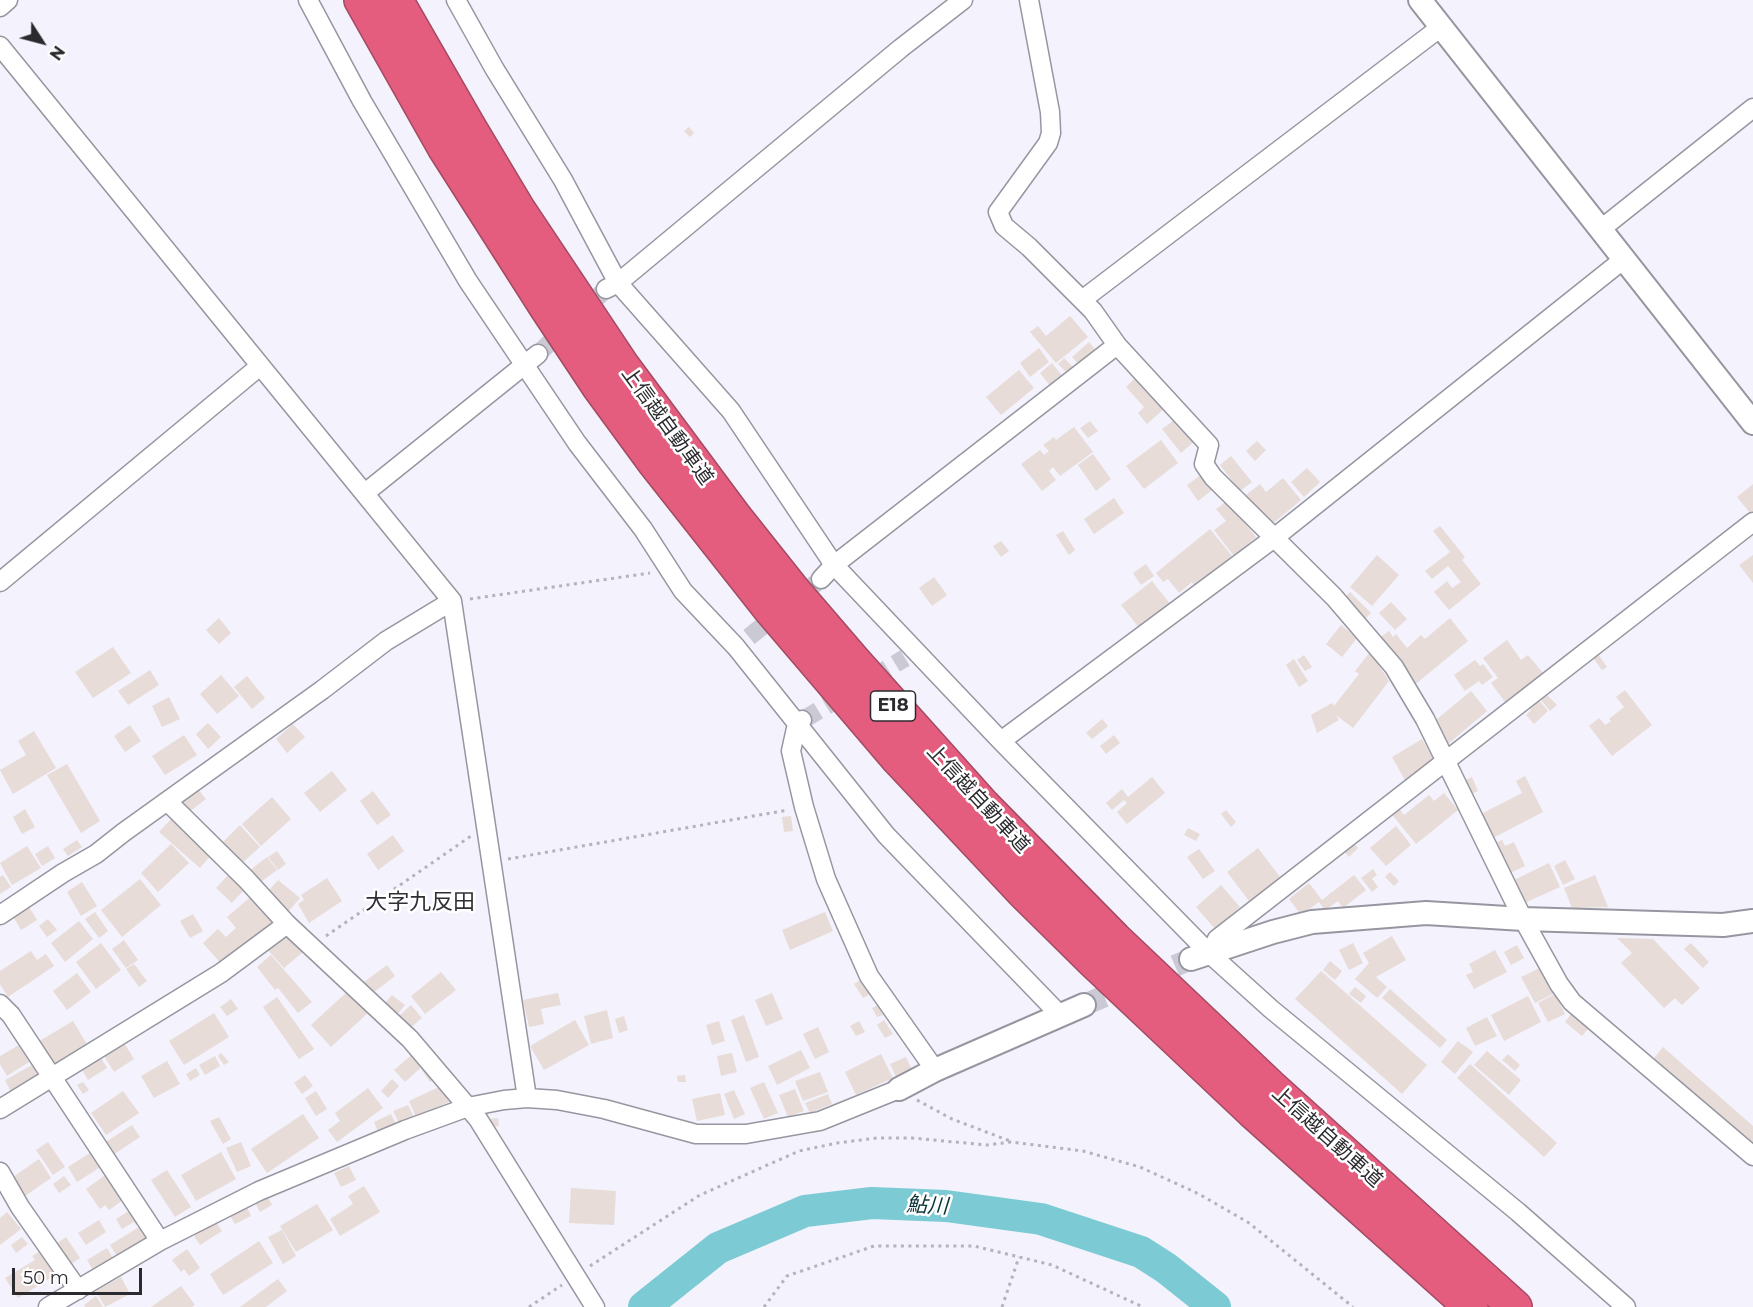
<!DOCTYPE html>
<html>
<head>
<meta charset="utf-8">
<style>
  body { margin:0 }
  #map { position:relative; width:1753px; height:1307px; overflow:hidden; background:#f3f2fd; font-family:Montserrat,sans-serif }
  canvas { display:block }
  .north { position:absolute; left:12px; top:12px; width:60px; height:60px; -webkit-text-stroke:4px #fff; paint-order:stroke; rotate:126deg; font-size:16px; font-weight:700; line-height:24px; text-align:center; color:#2b2b2f }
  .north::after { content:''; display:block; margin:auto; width:21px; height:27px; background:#2b2b2f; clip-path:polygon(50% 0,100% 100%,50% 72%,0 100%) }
  .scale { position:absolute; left:12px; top:1268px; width:130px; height:27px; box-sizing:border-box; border:3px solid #2b2b2f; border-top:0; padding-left:8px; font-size:18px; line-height:21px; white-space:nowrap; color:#2b2b2f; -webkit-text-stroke:4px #fff; paint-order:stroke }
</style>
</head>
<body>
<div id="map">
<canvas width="1753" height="1307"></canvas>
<div class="north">N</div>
<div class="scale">50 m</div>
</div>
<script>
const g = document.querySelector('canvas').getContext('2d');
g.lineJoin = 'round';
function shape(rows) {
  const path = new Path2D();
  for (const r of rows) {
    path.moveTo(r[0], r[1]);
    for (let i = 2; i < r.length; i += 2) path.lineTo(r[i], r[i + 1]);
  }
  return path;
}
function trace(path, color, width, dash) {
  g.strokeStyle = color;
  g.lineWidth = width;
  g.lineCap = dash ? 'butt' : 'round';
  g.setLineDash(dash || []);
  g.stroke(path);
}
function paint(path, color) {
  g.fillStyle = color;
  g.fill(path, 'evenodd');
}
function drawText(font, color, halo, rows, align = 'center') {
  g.font = font + ' Montserrat,"Noto Sans JP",sans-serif';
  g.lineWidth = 5;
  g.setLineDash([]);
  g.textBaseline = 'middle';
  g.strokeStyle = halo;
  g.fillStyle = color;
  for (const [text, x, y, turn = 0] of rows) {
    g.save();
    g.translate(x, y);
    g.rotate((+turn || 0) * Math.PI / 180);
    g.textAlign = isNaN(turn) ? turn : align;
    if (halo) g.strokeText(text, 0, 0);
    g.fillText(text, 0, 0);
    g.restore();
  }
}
trace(shape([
  [644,1307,718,1248,805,1211,872,1203,946,1206,1041,1219,1141,1252,1166,1268,1215,1307]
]), '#7ccbd4', 32);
paint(shape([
  [689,127,694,133,690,137,684,131],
  [1070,316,1088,337,1056,363,1030,332,1038,326,1046,336],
  [1089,342,1099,354,1082,368,1072,357],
  [1039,348,1049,362,1030,377,1020,363],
  [1064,358,1077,371,1071,377,1058,364],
  [1052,363,1064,378,1052,388,1040,373],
  [1019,370,1034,388,1001,415,986,397],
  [1137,376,1166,407,1147,424,1138,413,1144,407,1126,387],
  [1179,416,1197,439,1181,453,1162,429],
  [1090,421,1098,431,1088,438,1080,428],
  [1074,427,1093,452,1060,476,1053,467,1049,471,1056,480,1042,491,1021,464,1040,450,1044,455,1049,451,1043,445,1054,437,1056,440],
  [1161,440,1178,463,1144,489,1126,466],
  [1257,441,1266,450,1255,461,1246,451],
  [1093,454,1111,479,1096,491,1078,465],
  [1231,456,1252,482,1240,491,1220,465],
  [1307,468,1320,482,1304,497,1291,482],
  [1205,472,1216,487,1198,501,1187,485],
  [1283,478,1301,500,1271,525,1246,495,1260,484,1266,492],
  [1753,484,1753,511,1750,513,1737,497],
  [1114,498,1124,513,1094,534,1084,519],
  [1227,501,1256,537,1234,556,1214,530,1226,521,1216,509],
  [1440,526,1465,557,1462,560,1481,584,1449,610,1434,592,1447,581,1452,588,1461,582,1448,566,1432,579,1425,571,1450,552,1433,531],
  [1210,529,1232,556,1194,586,1192,582,1179,593,1168,579,1163,582,1156,573],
  [1063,531,1075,550,1069,555,1056,535],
  [1001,541,1009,551,1001,557,993,546],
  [1377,555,1399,575,1372,606,1350,587],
  [1753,555,1753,583,1739,565],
  [1146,564,1154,576,1141,585,1133,573],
  [934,577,947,595,932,606,919,588],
  [1152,581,1171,605,1140,629,1121,605],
  [1350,592,1371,613,1362,622,1341,601],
  [1391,602,1407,619,1395,630,1379,613],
  [219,618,231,633,219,644,206,630],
  [1450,618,1468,641,1412,687,1378,639,1389,631,1393,637,1396,634,1407,648,1421,635,1425,639],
  [1341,625,1357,638,1342,657,1326,644],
  [1507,640,1521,660,1528,655,1543,673,1505,702,1491,683,1498,678,1483,658],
  [113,647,131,673,93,698,75,672],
  [1370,652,1389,681,1353,728,1336,715,1339,720,1317,733,1311,715,1332,703,1334,706,1359,674,1355,671],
  [1598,654,1607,667,1602,670,1593,658],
  [1304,655,1312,667,1305,671,1297,660],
  [1294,659,1308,681,1299,687,1286,665],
  [1475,660,1480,666,1483,664,1493,677,1482,685,1479,681,1465,691,1454,675],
  [150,670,159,685,128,705,118,691],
  [221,675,239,696,217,714,200,694],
  [247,676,265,698,252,709,234,687],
  [1625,690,1652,725,1612,756,1589,726,1599,718,1605,725,1611,721,1609,719,1624,707,1616,697],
  [1471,691,1487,711,1448,744,1431,724],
  [1547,695,1557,705,1550,711,1541,700],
  [169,697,180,719,162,727,152,706],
  [1538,699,1548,711,1534,724,1526,715,1531,710,1529,708],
  [1102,719,1108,726,1092,739,1086,733],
  [208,723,221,737,208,749,196,734],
  [293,724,305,737,287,753,276,739],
  [130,725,141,741,125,752,114,736],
  [34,731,56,768,13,794,0,770,26,755,18,741],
  [184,735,197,755,165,775,152,756],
  [1114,735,1120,743,1106,754,1100,746],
  [1422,739,1436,764,1406,782,1392,757],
  [67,764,100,821,81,833,47,775],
  [332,771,347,790,320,812,304,793],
  [1525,776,1543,812,1493,838,1481,814,1522,793,1516,781],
  [1152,777,1165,793,1127,824,1117,812,1127,803,1124,800,1112,810,1106,803,1122,789,1128,797],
  [1472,777,1478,791,1467,796,1461,782],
  [195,785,206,799,185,815,175,802],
  [373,791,391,815,377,825,360,801],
  [1444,793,1458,810,1416,844,1390,812,1397,806,1404,815,1429,795,1434,801],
  [272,797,291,819,261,846,242,824],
  [25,809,35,827,22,834,13,817],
  [1226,810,1236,822,1231,827,1221,814],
  [791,816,793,831,784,832,782,817],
  [172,818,212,854,200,868,159,832],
  [240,825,260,847,241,864,222,843],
  [1396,826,1411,845,1386,866,1370,848],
  [1188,828,1200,834,1196,841,1184,835],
  [393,835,404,851,378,870,367,854],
  [77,840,82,847,68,856,63,849],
  [1351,840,1358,848,1349,857,1341,848],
  [1502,840,1505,846,1514,842,1525,866,1508,874,1493,844],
  [171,844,189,863,158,892,141,873],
  [27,846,41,868,12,885,0,863],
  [48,846,55,858,42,866,35,854],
  [1258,848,1280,877,1249,901,1227,872],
  [1199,849,1215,871,1203,879,1187,857],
  [277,851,286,864,278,870,268,857],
  [267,857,277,870,258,884,249,871],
  [1565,860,1575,879,1563,885,1554,866],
  [1549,863,1560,887,1522,904,1512,881],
  [1373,869,1377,875,1372,879,1378,887,1372,892,1361,878],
  [1390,872,1399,881,1394,886,1385,877],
  [3,875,11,887,0,894,0,877],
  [228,875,244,890,232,903,216,888],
  [1354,875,1366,890,1343,908,1338,901,1325,910,1319,902,1301,915,1289,899,1309,883,1322,900],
  [1595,875,1608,907,1572,908,1564,888],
  [327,878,342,901,309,923,298,904,304,900,301,895],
  [140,879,161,905,122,937,101,910],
  [278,880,300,898,288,912,266,894],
  [82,882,97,906,81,916,67,892],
  [1221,885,1240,907,1215,929,1196,907],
  [254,894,277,920,224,967,203,943,218,929,226,937,236,928,227,917],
  [27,904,37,920,21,930,11,913],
  [95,912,108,931,99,938,85,919],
  [825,912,833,931,790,950,782,930],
  [193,914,203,931,190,938,180,921],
  [48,919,57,930,47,937,39,926],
  [79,921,93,939,65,962,51,943],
  [285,931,303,952,284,968,266,948],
  [1392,936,1406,960,1376,977,1387,987,1377,998,1355,979,1369,963,1363,953],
  [1617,938,1653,939,1700,988,1682,1005,1675,998,1664,1008,1621,963,1632,953],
  [124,940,138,960,126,968,112,949],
  [101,943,121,970,96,989,76,962],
  [1353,943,1363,963,1349,970,1339,950],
  [1691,943,1709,962,1703,968,1684,949],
  [1517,945,1524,958,1511,965,1504,952],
  [1495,950,1507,972,1474,989,1466,975,1473,972,1469,964],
  [31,951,37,960,46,954,54,966,8,997,0,984,0,971],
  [271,955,312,1002,298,1013,278,988,275,990,257,967],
  [1330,961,1342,971,1335,980,1323,970],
  [134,964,147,981,139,987,126,969],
  [387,965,395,976,373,993,364,982],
  [1540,968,1553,994,1535,1003,1521,977],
  [1321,971,1427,1065,1402,1094,1295,999],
  [441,972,456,990,425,1014,411,996],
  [77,973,91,992,67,1010,53,991],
  [862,979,870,994,863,998,854,984],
  [1355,987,1366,996,1361,1003,1349,994],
  [1390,989,1447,1040,1440,1048,1382,998],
  [349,990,369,1012,331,1047,311,1025],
  [558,993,561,1005,541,1009,544,1024,529,1027,523,1000],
  [772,993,783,1019,766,1026,755,1000],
  [1555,994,1565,1014,1548,1022,1538,1003],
  [392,995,405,1005,397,1015,384,1004],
  [1528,996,1541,1022,1504,1041,1491,1015],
  [277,997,314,1049,299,1059,263,1007],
  [231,999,238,1009,227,1016,220,1007],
  [411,1005,422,1018,409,1029,399,1016],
  [878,1005,883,1015,877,1017,872,1008],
  [607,1010,613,1038,591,1044,584,1016],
  [1574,1010,1592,1024,1582,1036,1565,1022],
  [214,1013,229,1037,184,1065,169,1041],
  [744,1015,759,1057,746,1062,731,1020],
  [624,1016,628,1030,619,1033,615,1019],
  [1487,1017,1497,1036,1475,1046,1466,1028],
  [575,1020,589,1045,544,1070,530,1046],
  [884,1020,893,1034,885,1038,877,1025],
  [73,1021,88,1046,51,1069,36,1043],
  [719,1021,725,1041,712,1045,706,1025],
  [859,1021,865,1032,856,1036,850,1026],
  [818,1027,829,1052,815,1059,803,1034],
  [1458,1041,1473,1052,1455,1074,1441,1062],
  [124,1043,134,1059,114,1072,104,1056],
  [19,1045,29,1062,7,1076,0,1064,0,1056],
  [1663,1047,1753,1126,1753,1146,1654,1058],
  [801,1050,810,1068,777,1085,768,1066],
  [1487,1051,1521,1080,1509,1095,1474,1065],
  [415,1052,425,1064,405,1082,394,1070],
  [221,1053,229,1062,224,1065,218,1056],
  [732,1053,737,1072,721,1076,717,1056],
  [881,1054,893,1078,856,1095,845,1072],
  [1508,1054,1520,1065,1515,1071,1502,1060],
  [215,1056,220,1066,205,1075,199,1065],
  [906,1057,912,1070,896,1077,890,1064],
  [101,1058,107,1068,88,1080,82,1070],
  [167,1061,180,1084,154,1098,141,1076],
  [1470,1064,1557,1143,1544,1157,1457,1078],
  [32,1065,38,1076,11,1092,5,1080],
  [428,1065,436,1078,430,1082,421,1069],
  [196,1068,200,1075,190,1081,186,1074],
  [820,1072,828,1092,803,1101,795,1081],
  [305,1075,313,1086,302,1094,294,1083],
  [685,1075,686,1082,678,1082,677,1076],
  [392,1079,399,1086,388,1098,381,1091],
  [83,1082,89,1090,83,1094,77,1085],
  [764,1082,778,1113,764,1119,750,1088],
  [443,1085,451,1101,416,1117,409,1101],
  [368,1088,383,1108,337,1142,328,1130,340,1121,335,1113],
  [795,1089,804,1111,788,1117,779,1095],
  [734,1090,745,1114,734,1119,724,1094],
  [123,1091,139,1113,106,1135,91,1113],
  [316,1091,327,1109,316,1116,305,1098],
  [720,1093,725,1115,697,1121,692,1099],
  [828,1094,832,1104,810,1113,805,1103],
  [408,1105,414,1117,399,1123,393,1111],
  [303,1114,319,1138,267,1173,251,1149],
  [391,1114,396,1124,378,1132,374,1122],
  [219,1117,231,1139,223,1144,210,1121],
  [498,1118,499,1126,491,1127,489,1119],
  [132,1125,140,1137,113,1155,104,1143],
  [48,1142,65,1167,53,1175,36,1150],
  [241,1142,251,1166,237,1172,226,1148],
  [93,1151,102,1166,77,1182,68,1167],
  [221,1152,236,1179,196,1201,181,1175],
  [39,1159,51,1178,22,1198,10,1179],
  [349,1166,356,1180,341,1187,334,1173],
  [167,1170,191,1207,175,1217,151,1180],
  [108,1173,126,1198,109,1210,105,1205,100,1209,86,1189],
  [64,1176,71,1185,59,1193,53,1184],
  [364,1186,380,1212,340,1236,330,1219,353,1204,348,1196],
  [571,1188,616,1191,614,1225,569,1223],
  [267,1195,272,1205,260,1212,254,1201],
  [317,1204,333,1230,296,1252,280,1226],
  [246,1205,251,1216,235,1224,229,1214],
  [132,1209,140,1222,136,1225,134,1222,122,1229,116,1219],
  [7,1212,21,1229,0,1245,0,1218],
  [99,1220,106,1232,86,1245,78,1233],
  [216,1222,222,1231,200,1245,194,1236],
  [139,1227,146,1238,117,1256,110,1245],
  [282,1230,296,1256,283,1264,268,1237],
  [22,1237,28,1244,16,1253,11,1245],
  [66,1237,80,1258,67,1267,53,1246],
  [259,1241,273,1263,223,1295,210,1274],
  [107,1248,113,1258,93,1270,87,1260],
  [187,1249,200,1268,189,1276,184,1269,181,1272,172,1260],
  [42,1250,57,1274,18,1298,5,1278,35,1260,32,1256],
  [121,1277,130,1294,105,1307,96,1291],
  [278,1279,287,1291,266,1307,240,1307],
  [181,1286,195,1305,192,1307,151,1307],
  [96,1296,103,1307,85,1307,84,1305]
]), '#e7dcd7');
trace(shape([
  [538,354,606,289],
  [749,637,821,579],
  [803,720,905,658]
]), '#cbcad4', 18, [18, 9]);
trace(shape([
  [1084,1005,1191,959]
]), '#cbcad4', 22, [22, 11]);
const minor = shape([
  [308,0,362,101,468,281,577,443,643,529,683,591,736,647,886,835,1060,1015],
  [456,0,494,68,563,180,618,283,731,411,834,565,1001,741,1210,954,1271,1009,1518,1212,1626,1307],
  [1029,0,1050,112,1051,133,1048,143,998,212,1004,226,1029,247,1093,311,1117,345,1209,445,1204,464,1213,477,1334,597,1394,667,1425,719,1523,919,1559,984,1572,1002,1753,1156],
  [0,7,8,0],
  [0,46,452,601,527,1098],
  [1601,229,1753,108],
  [606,289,618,283,901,48,963,0],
  [1082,300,1441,27],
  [365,493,538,354],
  [821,579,834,565,1117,345],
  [0,582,260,366],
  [802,720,797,724,791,751,804,807,826,879,869,976,935,1070],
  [1001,741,1274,538,1624,259],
  [167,801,246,879,287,924,410,1039,478,1119,595,1307],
  [0,915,63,873,96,854,124,832,322,690,386,641,452,601],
  [1210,954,1217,939,1753,522],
  [0,1004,11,1015,160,1241],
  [0,1109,221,973,287,924],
  [0,1172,20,1207,78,1290],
  [48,1307,160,1241,259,1191,405,1130,468,1107,504,1100,527,1098,557,1100,604,1109,696,1134,746,1134,820,1121,899,1089]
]);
const tertiary = shape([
  [1420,0,1753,423],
  [1191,959,1273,932,1312,922,1426,913,1523,919,1723,925,1753,921],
  [899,1089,935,1070,1084,1005]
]);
const motorway = shape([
  [361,0,444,147,546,307,599,387,654,462,770,609,898,759,1024,893,1094,962,1252,1111,1471,1307],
  [396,0,469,127,518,209,622,365,735,517,793,590,854,661,984,806,1115,939,1270,1086,1515,1307]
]);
trace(minor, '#9696a0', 21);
trace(tertiary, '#9696a0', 26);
trace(motorway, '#a34b62', 36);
trace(shape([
  [470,599,650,573],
  [508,859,788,810],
  [326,936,471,836],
  [917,1100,952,1119,1010,1141],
  [590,1266,700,1195,799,1151,837,1143,877,1138,912,1138,987,1145,1011,1142,1083,1151,1140,1167,1199,1194,1249,1223,1353,1307],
  [529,1307,562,1285],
  [764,1307,787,1276,874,1246,974,1246,1052,1265,1143,1307],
  [1002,1307,1019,1257]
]), '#b4b3bc', 3, [3, 4.5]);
trace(minor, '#fff', 18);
trace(tertiary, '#fff', 22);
trace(motorway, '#e45c7e', 33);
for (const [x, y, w] of [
  [893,706,45]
]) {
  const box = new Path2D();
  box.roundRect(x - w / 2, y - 15, w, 30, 4.5);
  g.fillStyle = '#fff';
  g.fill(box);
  trace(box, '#2b2b2f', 1.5);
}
drawText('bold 18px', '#2b2b2f', null, [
  ["E18",893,706]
]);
drawText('20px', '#2b2b2f', '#fff', [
  ["上信越自動車道",667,426,54],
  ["上信越自動車道",978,799,47],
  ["上信越自動車道",1327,1137,42]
]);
drawText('italic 21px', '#0d3539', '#fff', [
  ["鮎川",927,1206,3]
]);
drawText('22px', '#2f2f37', '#fff', [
  ["大字九反田",420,903]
]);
</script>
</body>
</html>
